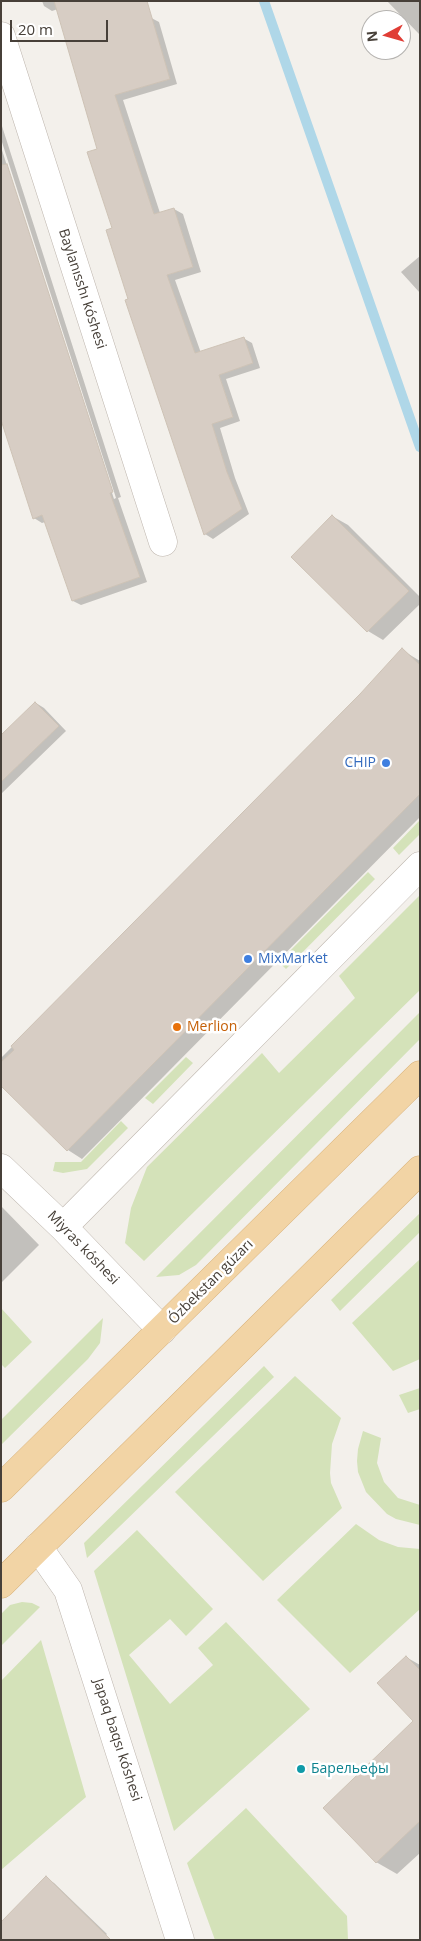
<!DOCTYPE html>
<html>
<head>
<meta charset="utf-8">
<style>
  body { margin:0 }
  #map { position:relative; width:421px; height:1941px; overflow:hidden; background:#f3f0eb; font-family:"Open Sans",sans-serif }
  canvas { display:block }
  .frame { position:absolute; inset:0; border:2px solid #474039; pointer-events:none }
  .north { position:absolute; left:361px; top:10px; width:50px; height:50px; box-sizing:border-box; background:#fff; border:1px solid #b5b3b0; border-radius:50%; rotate:264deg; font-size:14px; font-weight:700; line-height:20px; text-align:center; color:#474039 }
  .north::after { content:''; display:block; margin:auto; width:18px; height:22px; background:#e03d35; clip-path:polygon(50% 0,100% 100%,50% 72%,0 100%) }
  .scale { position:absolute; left:10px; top:20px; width:98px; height:22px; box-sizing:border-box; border:2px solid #474039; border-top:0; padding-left:6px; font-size:15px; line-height:18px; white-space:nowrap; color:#474039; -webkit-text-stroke:4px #fff; paint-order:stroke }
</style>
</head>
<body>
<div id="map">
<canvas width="421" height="1941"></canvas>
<div class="frame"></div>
<div class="north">N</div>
<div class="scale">20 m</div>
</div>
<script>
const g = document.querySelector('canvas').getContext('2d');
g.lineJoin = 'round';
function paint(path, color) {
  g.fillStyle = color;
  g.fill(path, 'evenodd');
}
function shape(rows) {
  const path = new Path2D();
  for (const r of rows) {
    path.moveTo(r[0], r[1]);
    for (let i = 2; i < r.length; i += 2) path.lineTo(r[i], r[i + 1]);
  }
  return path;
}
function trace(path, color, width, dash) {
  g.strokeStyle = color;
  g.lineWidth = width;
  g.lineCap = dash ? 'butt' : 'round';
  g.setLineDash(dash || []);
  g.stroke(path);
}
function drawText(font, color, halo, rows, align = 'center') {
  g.font = font + ' "Open Sans",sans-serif';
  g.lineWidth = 5;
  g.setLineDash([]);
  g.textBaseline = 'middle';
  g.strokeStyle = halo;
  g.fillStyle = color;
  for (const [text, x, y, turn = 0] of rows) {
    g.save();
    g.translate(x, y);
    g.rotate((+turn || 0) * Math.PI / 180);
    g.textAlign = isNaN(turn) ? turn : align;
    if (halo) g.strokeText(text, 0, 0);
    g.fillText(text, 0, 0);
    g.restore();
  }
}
paint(shape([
  [420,820,420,834,399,855,393,848],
  [368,872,375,879,286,969,279,962],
  [420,895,420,990,144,1261,125,1243,131,1208,147,1167,262,1053,279,1073,355,998,339,976],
  [420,1012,420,1039,196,1265,179,1275,156,1277],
  [186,1057,193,1063,153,1104,145,1098],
  [121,1121,128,1128,87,1169,63,1173,53,1171,55,1162,81,1162],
  [420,1213,420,1232,340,1311,331,1300],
  [420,1259,420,1359,393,1371,352,1323],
  [1,1308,32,1342,5,1368,1,1364],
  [103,1318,100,1343,88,1359,1,1445,1,1420],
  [264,1366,274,1377,87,1558,84,1543],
  [295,1376,341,1418,332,1444,330,1473,331,1483,342,1508,263,1581,175,1492],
  [420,1388,420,1409,408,1413,399,1395],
  [363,1431,381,1438,377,1463,384,1482,398,1498,420,1505,420,1525,396,1519,387,1514,366,1492,358,1472,357,1461,358,1449],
  [356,1524,379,1540,398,1547,420,1549,420,1609,350,1673,277,1600],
  [137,1530,213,1609,186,1636,170,1619,129,1655,170,1704,213,1665,198,1648,226,1622,310,1709,174,1831,94,1571],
  [22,1602,32,1603,40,1607,1,1646,1,1614,10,1605],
  [41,1640,86,1797,1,1870,1,1681],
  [246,1808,347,1916,348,1940,215,1940,187,1863]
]), '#d4e2b9');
paint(shape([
  [42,1,119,1,159,22,177,84,123,100,160,213,174,209,183,214,201,272,175,280,201,353,243,338,252,343,260,368,226,379,240,421,220,428,235,478,249,514,213,539,205,534,130,299,99,150,58,9,52,11,44,6],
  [387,1,420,1,420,35],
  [1,123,121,497,118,498,147,582,81,605,73,601,45,522,42,523,34,518,1,417,1,147,114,499,116,498,1,139],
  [420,256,420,293,401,272],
  [332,516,348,525,420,597,420,604,383,640,368,631,292,557],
  [402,650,420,661,420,817,82,1159,68,1150,1,1084,1,1058,361,695],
  [36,703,44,708,66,731,1,794,1,737],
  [1,1206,39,1245,1,1283],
  [406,1657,420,1665,420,1853,397,1874,376,1862,415,1721],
  [46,1878,54,1883,107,1934,101,1940]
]), '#0003');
trace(shape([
  [264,1,420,447]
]), '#afd7e8', 10);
const building = shape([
  [54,1,147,1,170,79,115,95,154,214,174,208,193,267,167,275,195,353,244,337,253,363,219,375,233,417,212,424,227,472,242,509,204,535,125,300,128,299,106,230,112,228,87,152,97,149,54,1],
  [7,164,113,492,110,493,140,577,72,601,42,515,33,519,1,420,1,165,7,164],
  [332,515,409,591,367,632,291,557,332,515],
  [402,648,420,665,420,794,67,1151,1,1086,1,1062,14,1050,11,1046,360,694,402,648],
  [35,702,59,726,1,782,1,735,35,702],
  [406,1656,420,1670,420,1821,376,1863,323,1808,413,1721,377,1683,406,1656],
  [46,1876,111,1940,1,1940,1,1922,46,1876]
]);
paint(building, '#d7cdc4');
trace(building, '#cdc2b5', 1);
const minor = shape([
  [1,36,163,542],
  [1,1168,63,1227,162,1330],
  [63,1227,420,866],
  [38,1547,68,1590,180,1940]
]);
const major = shape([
  [1,1488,420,1075],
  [1,1584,420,1170]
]);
trace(minor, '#beb6ae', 29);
trace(major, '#d6af76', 29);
trace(minor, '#fff', 28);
trace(major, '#f2d4a5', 28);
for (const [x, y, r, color] of [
  [386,763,5,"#3f7fe0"],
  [248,959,5,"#3f7fe0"],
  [177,1027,5,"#e8710a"],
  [301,1769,5,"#0f9aa8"]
]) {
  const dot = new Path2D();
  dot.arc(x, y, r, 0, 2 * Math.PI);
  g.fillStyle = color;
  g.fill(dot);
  trace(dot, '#fff', 2);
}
drawText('14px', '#474039', '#fff', [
  ["Baylanısshı kóshesi",82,289,72],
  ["Miyras kóshesi",83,1248,46],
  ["Ózbekstan gúzarı",211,1282,-45],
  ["Japaq baqsı kóshesi",117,1740,72]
]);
drawText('14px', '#366cbe', '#fff', [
  ["CHIP",376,763],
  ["MixMarket",258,959,"left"]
], 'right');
drawText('14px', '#c56008', '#fff', [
  ["Merlion",187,1027]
], 'left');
drawText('14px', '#0d838f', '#fff', [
  ["Барельефы",311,1769]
], 'left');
</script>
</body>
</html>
